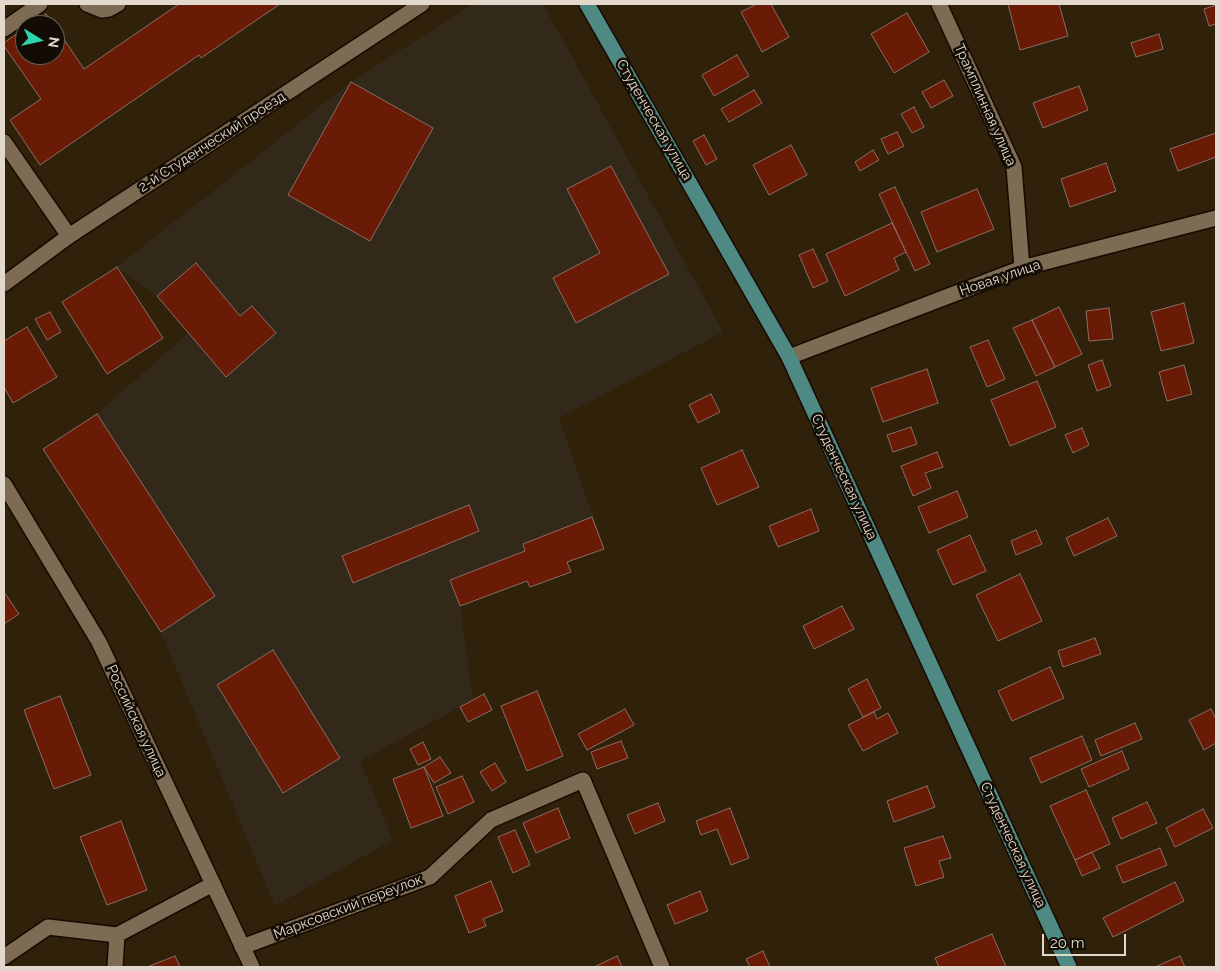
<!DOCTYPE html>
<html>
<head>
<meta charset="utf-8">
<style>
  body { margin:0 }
  #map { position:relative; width:1220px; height:971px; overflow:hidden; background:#30210b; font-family:Raleway,sans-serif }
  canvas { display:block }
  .frame { position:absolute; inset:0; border:5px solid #e2d8cc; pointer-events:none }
  .north { position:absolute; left:15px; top:15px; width:50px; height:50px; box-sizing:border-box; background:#120c04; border:1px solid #655e54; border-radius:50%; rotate:99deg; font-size:14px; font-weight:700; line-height:20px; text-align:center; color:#e2d8cc }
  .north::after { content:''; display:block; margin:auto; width:18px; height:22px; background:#2ed4ab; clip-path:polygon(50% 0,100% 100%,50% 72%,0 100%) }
  .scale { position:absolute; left:1042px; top:934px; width:84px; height:22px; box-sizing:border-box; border:2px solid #e2d8cc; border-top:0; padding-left:6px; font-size:15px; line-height:18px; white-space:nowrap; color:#e2d8cc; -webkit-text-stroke:4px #120c04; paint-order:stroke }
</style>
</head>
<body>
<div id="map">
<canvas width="1220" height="971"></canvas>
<div class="frame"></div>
<div class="north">N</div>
<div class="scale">20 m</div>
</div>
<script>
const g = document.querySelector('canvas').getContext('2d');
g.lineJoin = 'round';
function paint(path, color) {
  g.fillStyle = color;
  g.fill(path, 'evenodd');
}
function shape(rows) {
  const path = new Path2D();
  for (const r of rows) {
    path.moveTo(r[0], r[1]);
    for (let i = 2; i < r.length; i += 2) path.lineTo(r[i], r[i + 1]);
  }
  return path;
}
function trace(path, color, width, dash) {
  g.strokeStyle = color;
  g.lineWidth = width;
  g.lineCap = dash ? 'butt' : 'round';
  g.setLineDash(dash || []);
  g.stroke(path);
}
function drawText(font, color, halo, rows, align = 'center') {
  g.font = font + ' Raleway,sans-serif';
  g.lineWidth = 5;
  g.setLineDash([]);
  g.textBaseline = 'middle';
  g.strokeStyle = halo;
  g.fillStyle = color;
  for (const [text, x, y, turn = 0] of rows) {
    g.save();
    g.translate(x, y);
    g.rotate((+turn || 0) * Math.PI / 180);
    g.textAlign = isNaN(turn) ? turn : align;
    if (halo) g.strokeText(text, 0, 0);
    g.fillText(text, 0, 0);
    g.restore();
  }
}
paint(shape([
  [473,4,543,4,723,332,559,418,604,549,568,562,571,572,530,587,527,581,460,606,473,700,360,761,393,840,275,906,161,632,43,449,97,414,188,333,157,296,117,267,351,82]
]), '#33291a');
const building = shape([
  [179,4,280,4,201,58,199,55,40,165,10,120,41,99,4,46,4,43,25,28,25,55,55,55,55,26,84,69,179,4],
  [757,4,771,4,789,37,762,52,741,12,757,4],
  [1008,4,1059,4,1068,36,1020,50,1008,4],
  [1216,5,1216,24,1209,26,1204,9,1216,5],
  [907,13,929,52,894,73,871,34,907,13],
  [46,14,54,25,30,25,46,14],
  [1159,34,1163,49,1136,57,1131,43,1159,34],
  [737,55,749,76,714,96,702,75,737,55],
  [944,80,953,96,931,108,922,92,944,80],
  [351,82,433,128,370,241,288,195,351,82],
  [1079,86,1088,110,1043,128,1033,103,1079,86],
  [754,90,762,103,729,122,721,109,754,90],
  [914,107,924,127,912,133,901,114,914,107],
  [897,132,904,146,888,154,881,139,897,132],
  [1216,133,1216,157,1178,171,1170,149,1216,133],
  [704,135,717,159,706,165,693,141,704,135],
  [791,145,807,175,769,195,753,165,791,145],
  [873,150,879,160,860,171,855,162,873,150],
  [1106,163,1116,191,1070,207,1061,179,1106,163],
  [611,166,669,274,576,323,553,278,600,253,567,189,611,166],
  [895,187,930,264,915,271,879,194,895,187],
  [977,189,994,229,937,252,921,212,977,189],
  [892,223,906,252,894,258,899,270,845,296,826,254,892,223],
  [813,249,828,281,813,288,799,255,813,249],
  [196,263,240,316,252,306,276,333,226,377,157,296,196,263],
  [117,267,163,338,107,374,62,302,117,267],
  [1184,303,1194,343,1161,351,1151,312,1184,303],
  [1059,307,1082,354,1055,367,1032,320,1059,307],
  [1109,308,1113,339,1089,341,1086,311,1109,308],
  [50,312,61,332,47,340,35,319,50,312],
  [1032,320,1055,367,1036,376,1013,328,1032,320],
  [27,327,57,377,13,403,4,387,4,341,27,327],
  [988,340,1005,379,987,387,970,347,988,340],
  [1102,360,1111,386,1097,391,1088,365,1102,360],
  [1184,365,1192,394,1167,401,1159,372,1184,365],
  [927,369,938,403,883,422,871,388,927,369],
  [1037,381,1056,427,1010,446,991,400,1037,381],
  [711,394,720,412,698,423,689,405,711,394],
  [97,414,215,596,161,632,43,449,97,414],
  [911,427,917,444,893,452,887,435,911,427],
  [1082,428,1089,445,1073,453,1065,435,1082,428],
  [742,450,759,487,717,505,701,468,742,450],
  [937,452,943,467,925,473,931,488,913,496,901,466,937,452],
  [957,491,968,517,929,533,918,507,957,491],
  [469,505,479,531,353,583,342,556,469,505],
  [811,509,819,531,778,547,769,526,811,509],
  [592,517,604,549,567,562,571,572,530,587,527,581,460,606,450,580,525,551,523,544,592,517],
  [1108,518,1117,536,1074,556,1066,538,1108,518],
  [1036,530,1042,544,1016,555,1011,541,1036,530],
  [970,535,986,571,953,585,937,550,970,535],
  [1020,574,1042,621,998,641,976,595,1020,574],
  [4,592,19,614,4,624,4,592],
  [842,606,854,629,814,649,803,626,842,606],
  [1095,638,1101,654,1063,667,1058,651,1095,638],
  [273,650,340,758,283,793,217,685,273,650],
  [1050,667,1064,698,1012,721,998,691,1050,667],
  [867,679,881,708,863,717,848,689,867,679],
  [537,691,563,756,527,771,501,706,537,691],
  [484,694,492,710,468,722,460,707,484,694],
  [60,696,91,775,54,789,24,710,60,696],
  [625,709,634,725,587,750,578,734,625,709],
  [1211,709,1216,719,1216,743,1204,750,1189,720,1211,709],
  [874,712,877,719,888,713,898,733,863,751,848,725,874,712],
  [1135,723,1142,739,1101,756,1095,740,1135,723],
  [1082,736,1092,760,1041,783,1030,758,1082,736],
  [621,741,628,758,597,769,591,752,621,741],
  [423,742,431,759,418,765,410,749,423,742],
  [1122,751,1129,769,1089,787,1081,769,1122,751],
  [440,757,451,773,434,783,424,767,440,757],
  [495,763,506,782,492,791,480,772,495,763],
  [424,767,443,816,411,828,393,779,424,767],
  [462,776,474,802,448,814,436,787,462,776],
  [927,786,935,807,894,822,887,801,927,786],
  [1086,790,1110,844,1075,860,1050,806,1086,790],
  [1147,802,1157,823,1121,839,1112,818,1147,802],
  [658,803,665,821,635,834,627,815,658,803],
  [558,808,570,838,536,853,523,823,558,808],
  [730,808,749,858,731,865,717,829,701,835,696,821,730,808],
  [1203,809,1213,828,1175,847,1166,828,1203,809],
  [121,821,147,890,107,905,80,837,121,821],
  [515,830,530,865,513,873,498,837,515,830],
  [943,836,951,858,939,861,944,877,916,886,904,848,943,836],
  [1160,848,1167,865,1123,883,1116,866,1160,848],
  [1092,852,1100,868,1082,876,1075,860,1092,852],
  [491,881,503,911,483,919,486,926,469,933,455,896,491,881],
  [1175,882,1184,901,1113,937,1103,918,1175,882],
  [700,891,708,911,675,924,667,905,700,891],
  [992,934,1006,967,939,967,935,958,992,934],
  [763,951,770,967,750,967,746,959,763,951],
  [175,956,180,967,147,967,175,956],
  [617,956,622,967,594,967,617,956],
  [1180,956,1185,967,1155,967,1180,956]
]);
paint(building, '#6a1b06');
trace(building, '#8b6d65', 1);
const lane = shape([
  [87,4,102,10,109,9,118,4],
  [4,29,40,4],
  [4,142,69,236],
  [4,957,48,927,117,935],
  [115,967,117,935,213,884]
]);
const street = shape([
  [939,4,1014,167,1022,268],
  [4,284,69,236,422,4],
  [789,357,1022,268,1216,218],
  [4,484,99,642,252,967],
  [242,947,430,877,491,820,583,780,662,967]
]);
const primary = shape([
  [587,4,789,357,1069,967]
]);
trace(lane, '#170a00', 18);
trace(street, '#170a00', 18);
trace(primary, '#170a00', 18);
trace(lane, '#7d6b54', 15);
trace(street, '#7d6b54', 15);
trace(primary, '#4f8984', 15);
drawText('14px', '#e2d8cc', '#120c04', [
  ["Трамплинная улица",985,105,66],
  ["Студенческая улица",654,120,60],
  ["2-й Студенческий проезд",212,142,-33],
  ["Новая улица",1000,278,-19],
  ["Студенческая улица",844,477,65],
  ["Российская улица",136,721,65],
  ["Студенческая улица",1013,845,65],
  ["Марксовский переулок",348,907,-21]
]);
</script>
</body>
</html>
